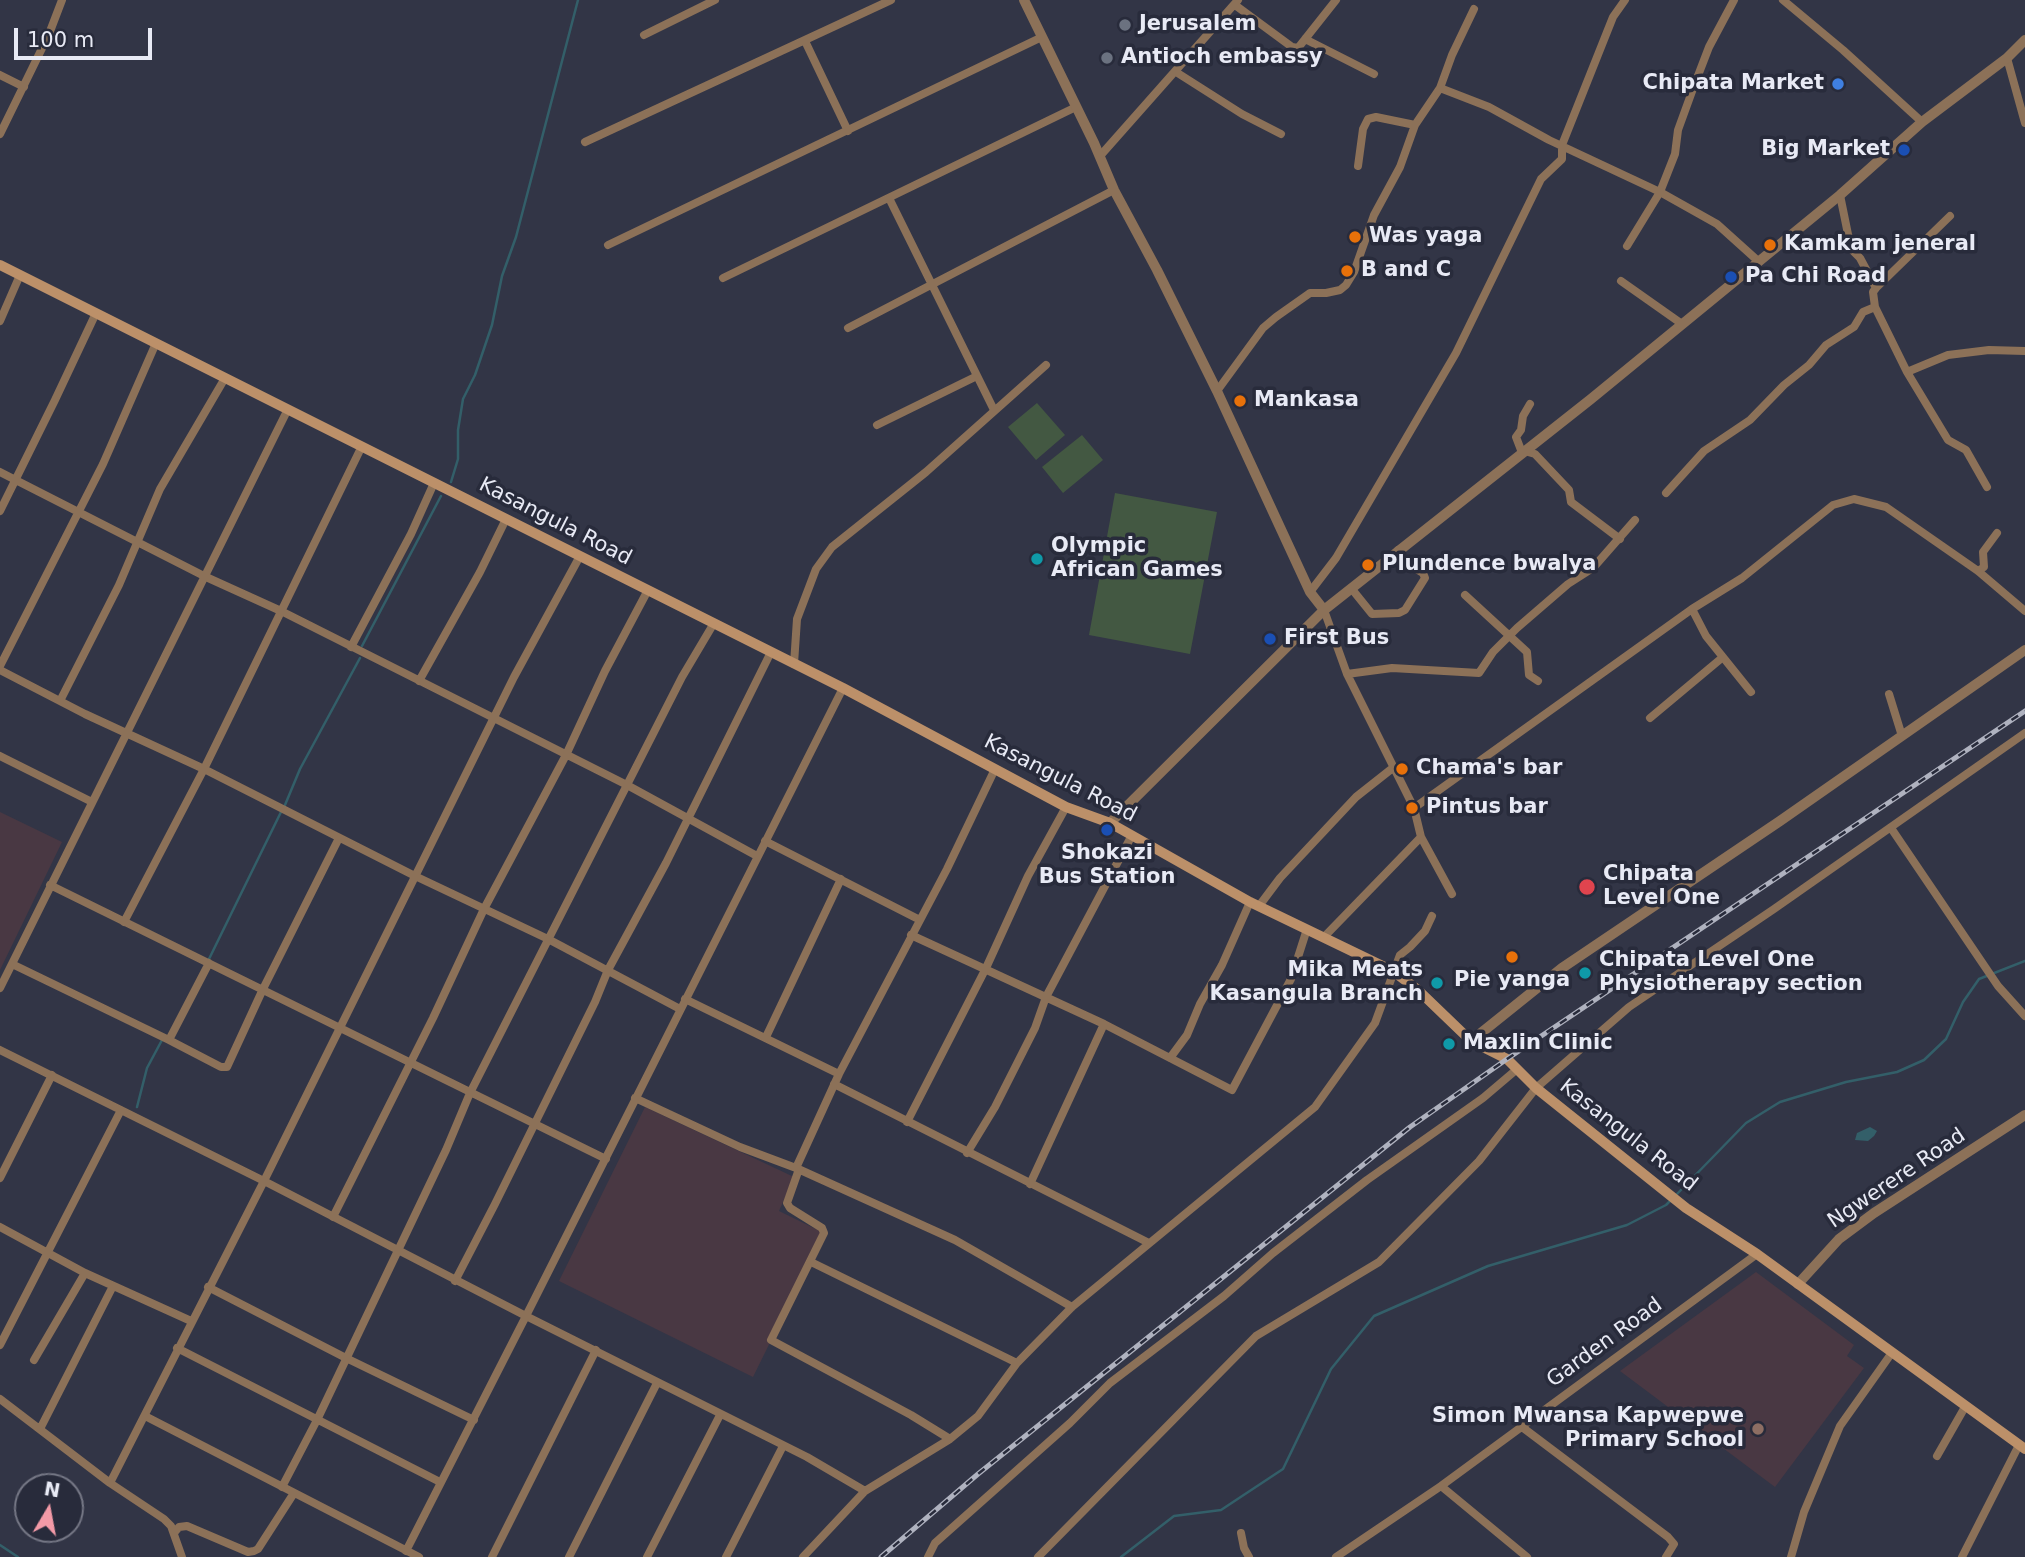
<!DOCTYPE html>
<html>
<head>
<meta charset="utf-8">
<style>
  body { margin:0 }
  #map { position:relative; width:2025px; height:1557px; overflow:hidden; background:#323546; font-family:"DejaVu Sans",sans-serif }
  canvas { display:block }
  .north { position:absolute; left:14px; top:1473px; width:70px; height:70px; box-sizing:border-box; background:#282b3b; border:2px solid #757785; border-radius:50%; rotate:10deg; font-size:19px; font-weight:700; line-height:28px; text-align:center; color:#e8eaf5 }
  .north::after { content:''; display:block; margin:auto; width:24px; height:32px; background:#f39aa7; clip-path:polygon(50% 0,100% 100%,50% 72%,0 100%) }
  .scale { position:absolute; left:14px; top:28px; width:138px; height:32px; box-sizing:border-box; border:4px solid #e8eaf5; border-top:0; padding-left:9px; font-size:21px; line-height:24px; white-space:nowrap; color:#e8eaf5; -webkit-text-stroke:5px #282b3b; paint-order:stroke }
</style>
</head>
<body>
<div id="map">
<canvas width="2025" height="1557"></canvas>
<div class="north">N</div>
<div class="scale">100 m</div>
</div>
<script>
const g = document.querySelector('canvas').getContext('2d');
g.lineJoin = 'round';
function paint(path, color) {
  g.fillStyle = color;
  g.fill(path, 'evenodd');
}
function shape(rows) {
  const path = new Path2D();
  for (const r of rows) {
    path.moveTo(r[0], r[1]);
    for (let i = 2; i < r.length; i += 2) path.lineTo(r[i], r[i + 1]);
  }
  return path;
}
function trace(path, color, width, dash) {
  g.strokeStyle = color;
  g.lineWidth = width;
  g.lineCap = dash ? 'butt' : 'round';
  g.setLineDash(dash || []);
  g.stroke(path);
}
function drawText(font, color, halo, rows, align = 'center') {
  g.font = font + ' "DejaVu Sans",sans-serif';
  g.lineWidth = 7;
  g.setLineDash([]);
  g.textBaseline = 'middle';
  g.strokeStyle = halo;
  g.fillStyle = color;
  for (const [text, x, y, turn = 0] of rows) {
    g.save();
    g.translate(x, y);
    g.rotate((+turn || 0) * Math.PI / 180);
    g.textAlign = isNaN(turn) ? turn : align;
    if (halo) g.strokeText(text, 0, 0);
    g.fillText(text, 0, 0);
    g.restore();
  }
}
paint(shape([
  [0,812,62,842,0,970],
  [645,1107,794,1177,779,1211,824,1233,753,1377,559,1281],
  [1756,1272,1854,1345,1847,1356,1864,1368,1775,1487,1620,1371]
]), '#493843');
paint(shape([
  [1037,403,1065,435,1036,460,1008,427],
  [1082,435,1103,460,1063,493,1042,467],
  [1115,493,1217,512,1190,654,1089,635]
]), '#435842');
paint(shape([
  [1870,1127,1877,1131,1874,1136,1868,1141,1855,1140,1857,1133]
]), '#335f69');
trace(shape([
  [451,482,458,459,458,430,463,399,475,375,492,325,502,276,516,237,578,0],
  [362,646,441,496],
  [285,805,300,769,360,658],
  [209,959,281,812],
  [137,1107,147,1068,162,1040],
  [1677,1194,1746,1123,1780,1102,1846,1082,1897,1072,1924,1060,1946,1039,1963,1002,1979,979,2025,961],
  [0,1545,18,1557],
  [1121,1557,1174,1516,1221,1510,1283,1469,1331,1369,1374,1316,1488,1266,1627,1225,1666,1205,1672,1199]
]), '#335f69', 2.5);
trace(shape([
  [1783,0,1843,50,1922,122],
  [1235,5,1292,47,1298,48,1336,0],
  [644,35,715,0],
  [1305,39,1374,74],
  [805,41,848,131],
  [2007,58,2025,123],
  [1176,72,1242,114,1281,134],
  [0,75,24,87],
  [1440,88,1452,55,1474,9],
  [0,134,49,34,62,0],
  [585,142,891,0],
  [1100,156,1238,0],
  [1358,166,1363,129,1368,119,1376,117,1415,125],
  [1840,195,1851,249,1860,258,1876,288],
  [889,198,994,410],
  [608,245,1042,37],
  [1627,246,1660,192,1675,154,1678,130,1694,86,1709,47,1734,0],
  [723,278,1076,107],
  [1621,281,1682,324],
  [1875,307,1873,292,1876,288,1950,216],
  [0,321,20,275],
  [848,328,1114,190],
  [1907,372,1948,440,1966,450,1987,487],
  [1217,391,1263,328,1276,317,1310,293,1326,293,1340,290,1346,285,1354,272,1374,215,1400,167,1415,125,1440,88,1489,107,1549,140,1660,192,1717,224,1757,260],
  [1530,404,1523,416,1521,430,1516,437,1521,450,1535,454,1569,490,1571,502,1620,539],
  [877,425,977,376],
  [0,472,206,577,281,611,627,785,757,856],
  [1666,493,1704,451,1750,420,1784,385,1809,365,1826,345,1854,327,1863,312,1875,307,1907,372,1948,355,1989,350,2025,351],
  [0,511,55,400,96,313],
  [1978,571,1984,567,1983,552,1997,533],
  [1351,588,1372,614,1399,613,1405,610,1425,578,1423,573,1408,564,1398,550],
  [1310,592,1336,558,1456,353,1541,179,1562,159,1562,145,1613,17,1625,0],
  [1465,595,1527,652,1529,675,1538,681],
  [1692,609,1706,636,1751,692],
  [1324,610,1347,674,1414,808,1692,609,1742,578,1833,505,1854,499,1886,507,1978,571,2025,611],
  [351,647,411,534,434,483],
  [794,664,797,619,816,569,832,547,926,472,1046,365],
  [0,666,103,464,156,343],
  [0,670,85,714,204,769,415,876,548,939,680,1009],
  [1347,674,1392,668,1479,673,1493,652,1517,628,1568,584,1593,568,1635,520],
  [419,681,480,572,506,519],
  [1889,694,1902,736],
  [60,701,119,585,160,489,225,378],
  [1650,718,1723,657],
  [0,756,92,802],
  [1414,808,1421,837,1452,894],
  [1891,828,1998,986,2025,1016],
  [765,841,920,920],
  [50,885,606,1159],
  [1259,906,1280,878,1356,797,1394,767],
  [124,922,204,769,362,446],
  [911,935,1104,1024,1232,1090,1291,979,1307,929],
  [1324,937,1421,837],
  [12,964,169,1040,209,963],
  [0,988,288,409],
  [685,999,839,1074,947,869,995,769],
  [766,1037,841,879],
  [169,1040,221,1067,227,1067,263,989,339,838],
  [0,1050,264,1181,526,1316,843,688],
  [1170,1058,1187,1035,1200,1004,1222,965,1250,902],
  [839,1074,796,1168,955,1240,1072,1307],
  [834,1084,1149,1243],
  [635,1098,740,1147,796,1168],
  [907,1122,986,968,1028,876,1066,807],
  [967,1153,995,1107,1035,1028,1046,997,1131,837],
  [799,1169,787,1203,790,1208,822,1228,824,1233,771,1340,911,1415,950,1439],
  [0,1178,52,1075],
  [1030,1184,1104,1024],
  [333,1217,433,1018,484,909,566,755,605,671,648,590],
  [0,1227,85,1273,191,1321],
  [811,1262,1017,1363,1072,1307,1315,1107,1375,1023,1400,955,1410,947,1425,931,1432,916],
  [455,1281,495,1204,595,1002,608,970,666,863,771,652],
  [208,1287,346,1358,474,1420],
  [0,1345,121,1110],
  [177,1348,440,1482],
  [34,1360,85,1273],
  [0,1399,110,1483,164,1519,171,1526,182,1557],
  [145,1416,419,1557],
  [1522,1427,1668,1537,1674,1544,1666,1557],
  [40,1429,113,1286],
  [1937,1456,1965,1407],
  [110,1483,264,1181,514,677,580,556],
  [1441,1486,1527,1557],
  [282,1487,317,1420,446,1150,470,1093,682,677,714,623],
  [174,1533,179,1527,187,1526,248,1552,254,1551,258,1549,294,1493],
  [1241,1533,1244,1548,1249,1557],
  [406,1551,526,1316,807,1457,865,1491],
  [492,1557,596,1350],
  [569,1557,657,1383],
  [647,1557,720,1415],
  [726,1557,783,1446],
  [803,1557,865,1491,950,1439,978,1416,1017,1363],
  [928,1557,935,1543,1070,1423,1110,1383,1224,1296,1273,1253,1367,1180,1483,1098,1516,1070],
  [1038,1557,1256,1336,1379,1262,1479,1161,1536,1088,1629,1007,1774,909,2025,733],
  [1336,1557,1441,1486,1757,1254],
  [1791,1557,1804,1512,1840,1426,1891,1354],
  [1962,1557,2019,1445]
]), '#8c7158', 8);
trace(shape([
  [1024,0,1094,143,1114,190,1157,270,1217,391,1310,592,1324,610],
  [1110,823,1324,610,1591,399,1840,195,1922,122,2007,58,2025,40],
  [1471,1041,1562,968,1780,821,2025,650],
  [1798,1284,1839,1239,1874,1213,2025,1115]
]), '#8c7158', 10);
trace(shape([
  [0,265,843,688,1066,807,1110,823,1250,902,1393,971,1418,990,1471,1041,1507,1059,1536,1088,1686,1208,1757,1254,2025,1449]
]), '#bc9069', 10);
const rail = shape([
  [881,1557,978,1474,1410,1127,1507,1059,2025,711]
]);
trace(rail, '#afb2bf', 5);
trace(rail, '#282b3b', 2.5, [8]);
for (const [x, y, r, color] of [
  [1125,25,7,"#6b7280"],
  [1107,58,7,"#6b7280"],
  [1838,84,7,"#3f7fe0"],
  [1904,150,7,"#1a4fb4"],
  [1355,237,7,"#e8710a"],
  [1770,245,7,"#e8710a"],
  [1347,271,7,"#e8710a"],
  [1731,277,7,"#1a4fb4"],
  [1240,401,7,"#e8710a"],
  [1037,559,7,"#0f9aa8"],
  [1368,565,7,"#e8710a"],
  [1270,639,7,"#1a4fb4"],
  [1402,769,7,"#e8710a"],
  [1412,808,7,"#e8710a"],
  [1107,830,7,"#1a4fb4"],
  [1587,887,9,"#e0444e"],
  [1512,957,7,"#e8710a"],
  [1585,973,7,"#0f9aa8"],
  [1437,983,7,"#0f9aa8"],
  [1449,1044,7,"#0f9aa8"],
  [1758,1429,7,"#8d6e63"]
]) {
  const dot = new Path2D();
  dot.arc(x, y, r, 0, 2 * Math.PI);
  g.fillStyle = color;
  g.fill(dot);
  trace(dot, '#282b3b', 2.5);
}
drawText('bold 21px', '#e8eaf5', '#282b3b', [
  ["Jerusalem",1139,25],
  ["Antioch embassy",1121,58],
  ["Chipata Market",1824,84,"right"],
  ["Big Market",1890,150,"right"],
  ["Was yaga",1369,237],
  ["Kamkam jeneral",1784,245],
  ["B and C",1361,271],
  ["Pa Chi Road",1745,277],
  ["Mankasa",1254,401],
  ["Olympic",1051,547],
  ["African Games",1051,571],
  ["Plundence bwalya",1382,565],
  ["First Bus",1284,639],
  ["Chama's bar",1416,769],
  ["Pintus bar",1426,808],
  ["Shokazi",1107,854,"center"],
  ["Bus Station",1107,878,"center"],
  ["Chipata",1603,875],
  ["Level One",1603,899],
  ["Chipata Level One",1599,961],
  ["Physiotherapy section",1599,985],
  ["Mika Meats",1423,971,"right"],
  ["Kasangula Branch",1423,995,"right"],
  ["Pie yanga",1512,981,"center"],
  ["Maxlin Clinic",1463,1044],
  ["Simon Mwansa Kapwepwe",1744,1417,"right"],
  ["Primary School",1744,1441,"right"]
], 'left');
drawText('21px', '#e8eaf5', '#282b3b', [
  ["Kasangula Road",555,522,27],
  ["Kasangula Road",1060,779,27],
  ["Kasangula Road",1628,1136,38],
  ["Ngwerere Road",1897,1179,-34],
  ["Garden Road",1605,1343,-36]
]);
</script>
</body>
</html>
